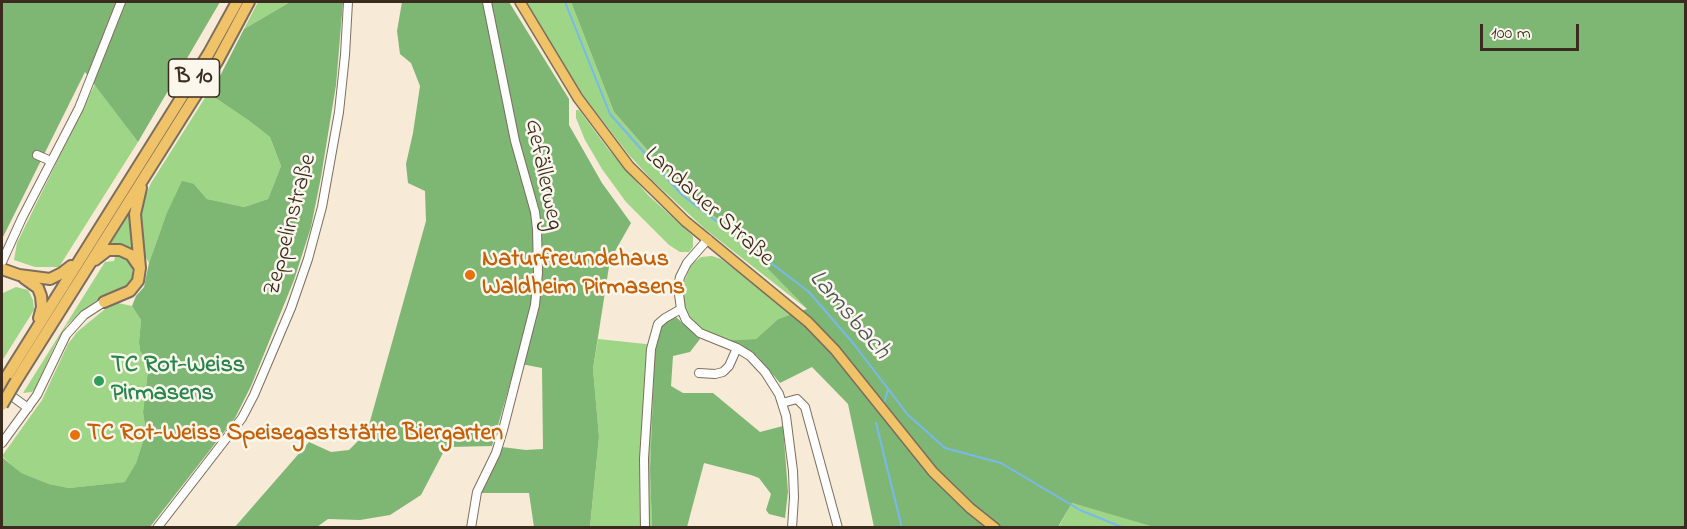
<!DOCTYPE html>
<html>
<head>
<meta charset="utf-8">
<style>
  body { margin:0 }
  #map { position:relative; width:1687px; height:529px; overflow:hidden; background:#f7ead6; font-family:"Indie Flower",sans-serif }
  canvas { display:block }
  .frame { position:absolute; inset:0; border:3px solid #3b2a1e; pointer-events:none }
  .scale { position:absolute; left:1480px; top:24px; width:99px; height:27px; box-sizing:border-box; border:3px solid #3b2a1e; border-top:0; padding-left:8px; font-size:18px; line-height:21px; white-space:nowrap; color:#3b2a1e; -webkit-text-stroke:4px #fbf7ec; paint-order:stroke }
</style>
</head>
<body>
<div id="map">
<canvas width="1687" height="529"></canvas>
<div class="frame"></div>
<div class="scale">100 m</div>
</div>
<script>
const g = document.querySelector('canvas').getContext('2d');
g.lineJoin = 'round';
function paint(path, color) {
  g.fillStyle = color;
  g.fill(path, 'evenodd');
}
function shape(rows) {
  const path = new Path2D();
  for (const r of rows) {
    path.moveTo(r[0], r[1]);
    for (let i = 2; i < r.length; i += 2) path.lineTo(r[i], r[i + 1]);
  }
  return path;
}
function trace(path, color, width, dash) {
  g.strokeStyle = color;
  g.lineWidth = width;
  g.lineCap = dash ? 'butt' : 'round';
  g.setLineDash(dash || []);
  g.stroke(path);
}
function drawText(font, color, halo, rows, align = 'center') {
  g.font = font + ' "Indie Flower",sans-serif';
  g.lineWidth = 5;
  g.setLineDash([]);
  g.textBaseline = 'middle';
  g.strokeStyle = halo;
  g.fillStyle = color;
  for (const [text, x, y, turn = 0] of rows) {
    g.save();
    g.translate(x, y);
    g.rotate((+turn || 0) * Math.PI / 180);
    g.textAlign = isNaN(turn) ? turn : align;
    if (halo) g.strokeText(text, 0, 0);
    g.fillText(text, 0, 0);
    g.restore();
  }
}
paint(shape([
  [258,2,290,2,244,29],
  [525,2,571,2,614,112,686,194,724,224,807,309,705,229,652,180,629,155,585,98],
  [95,84,138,142,59,267,35,267,14,260,17,243],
  [208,93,248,120,270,137,281,166,268,199,244,207,207,199,194,184,166,215,149,263,144,254,140,218,142,205,151,183],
  [576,110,579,110,608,149,648,195,693,236,693,247,689,252,680,252,669,245,626,202,602,169,585,140,576,118],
  [132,209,136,253,127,247,109,246],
  [116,254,128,258,133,264,132,280,125,287,100,298,78,315,67,325,55,345,35,389,32,392,23,393,105,262,114,261],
  [712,256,721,259,793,314,778,319,756,339,727,340,701,329,690,319,685,309,682,295,683,284,692,264,701,257],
  [16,287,28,290,33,300,34,310,2,361,2,296,3,293],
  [118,303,132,306,141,320,139,342,140,351,149,362,143,412,146,432,136,463,126,482,69,488,49,484,20,473,2,456,42,400,68,344,77,332,105,309],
  [598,339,655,345,650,469,652,527,590,528,599,437,593,369],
  [1072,503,1158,527,1058,528]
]), '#9ed587');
paint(shape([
  [2,2,220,2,138,142,85,72,2,239],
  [290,2,343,2,336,85,321,177,311,227,294,280,251,386,235,418,150,527,2,527,2,457,21,473,49,484,69,488,125,482,136,463,146,432,143,412,149,362,140,351,139,342,141,320,132,306,136,296,144,287,149,263,166,215,182,181,194,184,207,199,244,207,268,199,281,166,270,137,248,120,208,93,218,80,244,29],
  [402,2,509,2,569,99,569,125,602,183,631,223,610,260,593,369,599,437,590,527,534,527,529,493,481,493,502,447,526,450,543,449,542,368,516,363,492,446,450,447,444,451,421,495,390,515,360,520,328,519,317,527,234,528,309,442,331,452,349,450,367,432,426,221,425,191,408,183,406,164,413,133,420,86,411,63,400,54,397,31],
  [571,2,1685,2,1685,527,1158,528,1072,503,1058,527,874,527,848,404,812,367,780,383,757,356,727,340,756,339,778,319,807,309,724,224,686,194,614,112],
  [676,317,700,339,690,352,673,356,671,386,683,393,713,393,760,432,783,426,788,492,785,518,769,514,766,510,771,494,759,478,751,475,704,463,687,527,652,528,650,469,655,345,660,325,669,318]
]), '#7eb674');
trace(shape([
  [565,2,610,114,682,195,809,292,853,343,908,415,945,448,1001,463,1080,510,1124,528],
  [884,403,888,390],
  [876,423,902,528]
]), '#78b9ed', 2);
const minor = shape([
  [37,155,51,161],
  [708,239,687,263,680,277,678,287,681,309,686,320,700,333,737,348,750,356,765,372,779,394,786,416,793,471,794,497,792,528],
  [2,262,22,218,79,108,121,2],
  [699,373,715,374,723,372,729,366,737,348],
  [2,389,28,408],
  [782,403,797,399,805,407,838,528],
  [2,443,37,395,66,335,84,315,104,302],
  [157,528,242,418,254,395,291,308,308,259,322,207,339,112,345,55,348,2],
  [471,528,477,492,496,453,503,430,535,305,538,273,537,229,535,212,515,141,487,2],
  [645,528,644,459,651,349,658,324,665,318,681,309]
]);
const major = shape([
  [520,2,578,98,629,166,685,221,808,322,835,350,933,472,970,508,995,528]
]);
const highway = shape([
  [95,260,108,250,120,250,131,255,140,268],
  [2,269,19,275,50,279,62,273,71,266],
  [24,278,38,288,41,296,42,307,39,318],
  [104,302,130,291,138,281,140,268,135,214,141,188],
  [16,381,218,60,249,2],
  [2,384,173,111,209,53,237,2]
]);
trace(minor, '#7d6d5e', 10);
trace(major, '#7d6d5e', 12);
trace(highway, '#7d6d5e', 14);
trace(minor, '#fff', 8);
trace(major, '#f0c369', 9);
trace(highway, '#f0c369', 10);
const highwayBridge = shape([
  [2,405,16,381]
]);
trace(highwayBridge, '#7d6d5e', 14, []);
trace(highwayBridge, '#f0c369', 10);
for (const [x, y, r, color] of [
  [470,275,6,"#e8710a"],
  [99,381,6,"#2e9e5b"],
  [75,435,6,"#e8710a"]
]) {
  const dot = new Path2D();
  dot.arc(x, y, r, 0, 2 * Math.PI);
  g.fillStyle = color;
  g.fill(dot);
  trace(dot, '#fbf7ec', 2);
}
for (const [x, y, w] of [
  [194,78,51]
]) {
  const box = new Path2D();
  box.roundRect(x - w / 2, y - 19, w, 38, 4.5);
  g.fillStyle = '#fbf7ec';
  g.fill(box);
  trace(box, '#3b2a1e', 1.5);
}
drawText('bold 22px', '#3b2a1e', null, [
  ["B 10",194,78]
]);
drawText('24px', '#3b2a1e', '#fbf7ec', [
  ["Gefällerweg",542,175,78],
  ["Landauer Straße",708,208,42],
  ["Zeppelinstraße",292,225,-75]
]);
drawText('bold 24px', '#c56008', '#fbf7ec', [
  ["Naturfreundehaus",482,261],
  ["Waldheim Pirmasens",482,289],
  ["TC Rot-Weiss Speisegaststätte Biergarten",87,435]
], 'left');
drawText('bold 24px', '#27864d', '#fbf7ec', [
  ["TC Rot-Weiss",111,367],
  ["Pirmasens",111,395]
], 'left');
drawText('italic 26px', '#4d555c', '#fbf7ec', [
  ["Lamsbach",848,316,49]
]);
</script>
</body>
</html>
